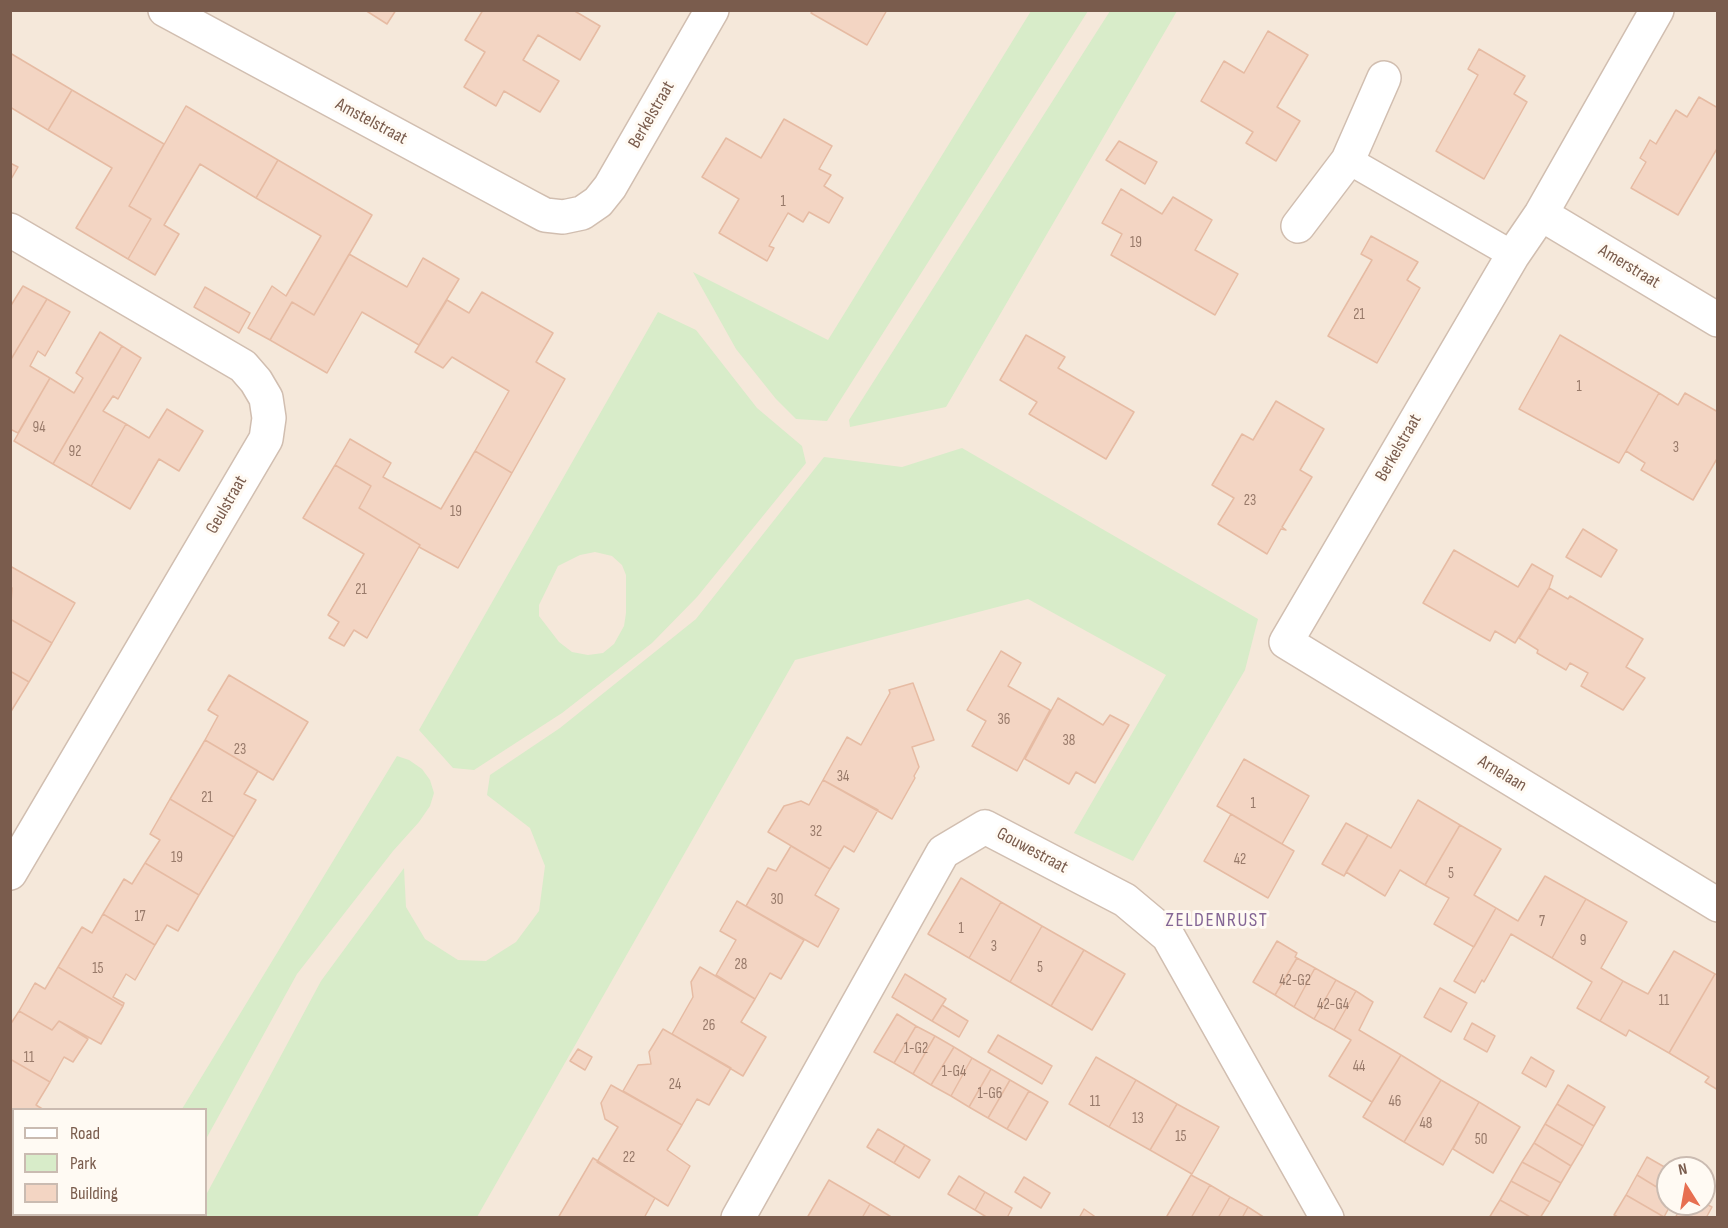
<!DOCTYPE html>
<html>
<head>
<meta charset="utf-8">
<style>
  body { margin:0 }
  #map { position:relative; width:1728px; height:1228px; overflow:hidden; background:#fdf6ec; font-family:"Sofia Sans Condensed",sans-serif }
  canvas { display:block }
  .frame { position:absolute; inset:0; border:12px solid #7a5c4d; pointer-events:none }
  .legend { position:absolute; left:12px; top:1108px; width:195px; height:108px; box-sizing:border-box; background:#fffaf3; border:2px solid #cabbb1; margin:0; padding:8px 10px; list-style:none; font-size:18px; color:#7a5c4d }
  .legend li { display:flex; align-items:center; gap:12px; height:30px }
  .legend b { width:30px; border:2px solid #cabbb1 }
  .north { position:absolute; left:1656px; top:1156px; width:60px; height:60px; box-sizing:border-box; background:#fffaf3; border:2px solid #cabbb1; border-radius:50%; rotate:349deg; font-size:16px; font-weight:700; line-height:24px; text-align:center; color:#7a5c4d }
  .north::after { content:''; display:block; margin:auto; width:21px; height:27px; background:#e76f51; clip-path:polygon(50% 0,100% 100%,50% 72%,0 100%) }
</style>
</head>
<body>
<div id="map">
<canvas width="1728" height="1228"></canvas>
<div class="frame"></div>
<ul class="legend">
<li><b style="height:8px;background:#fff"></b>Road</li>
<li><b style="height:16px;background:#d8ecc9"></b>Park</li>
<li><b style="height:16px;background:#f3d5c3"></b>Building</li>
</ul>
<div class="north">N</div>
</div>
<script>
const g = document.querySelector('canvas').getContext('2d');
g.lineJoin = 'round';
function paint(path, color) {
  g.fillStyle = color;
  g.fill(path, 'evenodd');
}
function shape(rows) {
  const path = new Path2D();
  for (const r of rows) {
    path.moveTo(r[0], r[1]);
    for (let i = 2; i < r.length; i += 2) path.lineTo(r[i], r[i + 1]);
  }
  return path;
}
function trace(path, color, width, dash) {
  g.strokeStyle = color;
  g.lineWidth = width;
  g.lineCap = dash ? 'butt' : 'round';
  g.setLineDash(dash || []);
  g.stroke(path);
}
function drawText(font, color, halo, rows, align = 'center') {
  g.font = font + ' "Sofia Sans Condensed",sans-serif';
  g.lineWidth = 6;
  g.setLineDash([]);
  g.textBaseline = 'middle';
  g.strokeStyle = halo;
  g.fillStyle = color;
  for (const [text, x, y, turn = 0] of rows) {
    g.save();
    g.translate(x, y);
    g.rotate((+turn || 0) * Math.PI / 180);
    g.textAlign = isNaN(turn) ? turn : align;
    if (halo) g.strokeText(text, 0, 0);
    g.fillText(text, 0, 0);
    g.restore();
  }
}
paint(shape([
  [10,11,1717,11,1717,1217,11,1217],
  [14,1110,206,1110,206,1214,14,1214],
  [1668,1168,1704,1168,1704,1204,1668,1204]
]), '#f5e8da');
paint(shape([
  [1031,11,1088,11,827,421,796,419,776,399,736,349,693,272,828,340],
  [1110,11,1177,11,946,407,850,427,849,420],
  [658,312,696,330,757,408,802,446,806,463,697,597,652,643,562,713,474,770,453,768,419,730],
  [595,552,612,556,622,565,626,575,626,613,624,626,614,644,603,653,588,655,572,652,559,642,539,616,539,605,558,566,580,555],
  [962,448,1258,619,1245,670,1133,861,1074,833,1166,675,1028,599,795,660,477,1217,190,1217,192,1215,206,1214,206,1195,321,981,404,868,406,907,425,939,458,960,486,961,516,942,539,911,545,866,530,828,487,795,490,775,560,728,696,619,824,457,902,467],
  [397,756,409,760,422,769,430,780,434,793,430,806,419,822,393,851,297,974,206,1139,206,1110,182,1109]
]), '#d8ecc9');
const building = shape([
  [365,10,396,10,387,24,365,10],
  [483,10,573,10,600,26,580,60,538,35,523,60,559,81,540,112,504,91,496,106,464,87,485,52,465,40,483,10],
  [813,10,887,10,867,45,811,13,813,10],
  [1268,31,1308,55,1277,107,1300,121,1276,161,1246,143,1253,132,1201,101,1224,61,1244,73,1268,31],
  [1479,49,1525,76,1514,94,1527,102,1484,179,1436,151,1478,75,1468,69,1479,49],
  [10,53,72,90,48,130,10,107,10,53],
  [72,90,164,144,129,206,151,219,128,259,76,228,112,168,48,130,72,90],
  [1699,97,1718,108,1718,147,1678,215,1631,188,1646,162,1640,158,1650,140,1656,144,1676,110,1687,117,1699,97],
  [186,106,278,160,256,198,200,164,164,225,179,234,155,275,128,259,151,219,129,206,186,106],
  [784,119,832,146,819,169,831,175,824,186,843,198,829,223,809,212,803,222,788,213,769,246,774,248,767,261,719,233,739,199,702,177,726,138,761,158,784,119],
  [1119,141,1157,162,1145,184,1106,160,1119,141],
  [278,160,372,215,314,315,292,302,270,340,248,328,272,286,286,296,321,236,256,198,278,160],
  [10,163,18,167,10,181,10,163],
  [1121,189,1162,214,1173,197,1212,220,1195,250,1238,274,1215,315,1111,255,1122,234,1102,223,1121,189],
  [1371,236,1418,262,1407,280,1420,288,1377,363,1328,336,1372,260,1361,254,1371,236],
  [349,254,407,287,423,258,459,279,419,345,362,312,327,373,270,340,292,302,314,315,349,254],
  [23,286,47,299,10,361,10,307,23,286],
  [205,287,250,313,239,333,194,307,205,287],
  [482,292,553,333,536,362,565,379,512,473,475,451,509,391,452,357,443,368,415,352,447,300,469,313,482,292],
  [47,299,70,312,45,356,38,351,30,366,50,378,18,433,10,429,10,361,47,299],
  [100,332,122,346,53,464,14,441,50,378,74,393,83,378,76,373,100,332],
  [1026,335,1065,357,1058,368,1134,412,1106,459,1029,414,1037,402,1000,380,1026,335],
  [1560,335,1659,393,1619,463,1519,409,1560,335],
  [122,346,141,358,118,399,113,396,103,411,126,424,91,486,53,464,122,346],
  [1659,393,1678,405,1685,393,1718,412,1718,457,1693,500,1641,470,1645,463,1626,451,1659,393],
  [1276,401,1324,429,1300,470,1312,477,1282,527,1286,530,1281,529,1267,554,1218,524,1234,498,1212,485,1242,434,1253,440,1276,401],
  [167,409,203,431,179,471,159,459,130,509,91,486,126,424,149,438,167,409],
  [350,439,391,463,383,477,441,509,475,451,512,473,458,568,419,547,420,545,359,508,371,486,335,465,350,439],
  [335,465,371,486,359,508,420,545,367,638,354,630,344,646,329,638,339,622,328,615,364,554,303,518,335,465],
  [1583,529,1617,550,1601,577,1566,557,1583,529],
  [1454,550,1518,587,1532,564,1553,576,1549,588,1515,643,1495,631,1490,641,1423,603,1454,550],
  [10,566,75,603,52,643,10,619,12,588,10,587,10,566],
  [1549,588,1568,599,1570,596,1643,639,1626,667,1645,678,1623,710,1581,686,1588,673,1570,663,1566,670,1537,653,1538,650,1519,638,1549,588],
  [10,619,52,643,29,682,10,671,10,619],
  [1001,651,1021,663,1008,686,1050,710,1017,771,972,746,986,721,967,710,1001,651],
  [10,671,29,682,10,713,10,671],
  [229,675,308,722,273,780,205,740,218,716,208,710,229,675],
  [913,683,934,740,912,747,919,767,914,776,915,778,892,819,823,780,847,737,861,745,890,693,889,690,913,683],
  [1058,698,1103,725,1110,715,1129,725,1095,783,1076,772,1069,784,1025,759,1058,698],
  [205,740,258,771,244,794,256,800,234,837,170,799,205,740],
  [1244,759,1309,796,1282,844,1217,806,1244,759],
  [823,780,878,810,854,852,844,846,830,869,768,832,784,806,801,801,809,805,823,780],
  [170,799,234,837,199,895,145,863,160,840,150,834,170,799],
  [1418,800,1460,825,1425,885,1400,870,1385,896,1346,872,1368,835,1391,848,1418,800],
  [1231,814,1294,851,1268,898,1204,861,1231,814],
  [1346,823,1368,835,1344,876,1322,864,1346,823],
  [1460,825,1501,849,1474,895,1496,908,1474,947,1434,924,1449,898,1425,885,1460,825],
  [791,846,830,869,815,895,839,909,818,947,746,906,768,868,776,871,791,846],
  [145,863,199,895,178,931,167,925,155,945,103,914,124,879,132,884,145,863],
  [1545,876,1586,899,1552,958,1511,934,1484,982,1482,980,1475,993,1454,981,1496,908,1518,921,1545,876],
  [961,878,1001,902,969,958,928,934,961,878],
  [1586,899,1627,922,1601,968,1623,981,1600,1021,1577,1008,1592,982,1552,958,1586,899],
  [737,901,804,940,781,979,770,973,755,999,716,975,736,940,720,931,737,901],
  [1001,902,1042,926,1010,982,969,958,1001,902],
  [103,914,155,945,135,980,126,974,113,997,124,1003,123,1006,58,967,82,927,92,933,103,914],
  [1042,926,1084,950,1051,1006,1010,982,1042,926],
  [1277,941,1297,953,1295,957,1297,958,1275,995,1253,982,1277,941],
  [1084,950,1125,974,1092,1030,1051,1006,1084,950],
  [1674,951,1715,974,1669,1053,1629,1030,1626,1036,1600,1021,1623,981,1648,994,1674,951],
  [1297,958,1315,968,1294,1007,1275,995,1297,958],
  [58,967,123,1006,101,1044,59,1021,52,1030,19,1011,35,983,45,989,58,967],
  [700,967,755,999,741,1022,766,1037,743,1076,672,1034,693,997,691,982,700,967],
  [1315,968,1336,980,1314,1019,1294,1007,1315,968],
  [905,974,946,999,932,1021,892,997,905,974],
  [1715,974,1718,975,1718,1090,1705,1082,1709,1077,1669,1053,1715,974],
  [1336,980,1356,991,1334,1030,1314,1019,1336,980],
  [1440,988,1467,1003,1451,1032,1424,1017,1440,988],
  [1356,991,1373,1002,1359,1030,1401,1055,1372,1102,1329,1076,1351,1040,1334,1030,1356,991],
  [942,1005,968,1021,959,1037,932,1021,942,1005],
  [19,1011,52,1030,59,1021,88,1039,73,1062,64,1057,50,1082,10,1059,10,1025,19,1011],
  [897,1014,916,1026,894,1063,874,1052,897,1014],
  [1472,1023,1495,1036,1487,1052,1464,1039,1472,1023],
  [916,1026,935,1036,913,1074,894,1063,916,1026],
  [663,1029,731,1068,709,1105,697,1099,682,1125,623,1091,638,1065,651,1064,649,1052,663,1029],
  [998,1035,1052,1066,1042,1084,988,1052,998,1035],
  [935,1036,954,1047,931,1085,913,1074,935,1036],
  [954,1047,972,1058,951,1096,931,1085,954,1047],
  [578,1049,592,1057,585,1070,570,1061,578,1049],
  [1401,1055,1441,1080,1404,1142,1363,1117,1401,1055],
  [1096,1057,1136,1080,1109,1127,1069,1104,1096,1057],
  [1531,1057,1554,1071,1546,1087,1522,1073,1531,1057],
  [972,1058,991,1069,969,1107,951,1096,972,1058],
  [10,1059,50,1082,36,1105,44,1110,14,1110,14,1141,10,1139,10,1059],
  [991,1069,1010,1080,988,1118,969,1107,991,1069],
  [1010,1080,1029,1091,1007,1129,988,1118,1010,1080],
  [1136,1080,1177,1104,1150,1150,1109,1127,1136,1080],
  [1441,1080,1479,1102,1443,1165,1404,1142,1441,1080],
  [611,1085,682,1125,667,1150,690,1166,668,1206,597,1162,618,1127,605,1119,601,1103,611,1085],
  [1568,1085,1605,1107,1594,1126,1557,1104,1568,1085],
  [1029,1091,1048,1102,1026,1140,1007,1129,1029,1091],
  [1479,1102,1520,1127,1493,1173,1453,1149,1479,1102],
  [1177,1104,1219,1127,1192,1174,1150,1150,1177,1104],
  [1557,1104,1594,1126,1583,1146,1545,1124,1557,1104],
  [1545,1124,1583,1146,1571,1166,1534,1143,1545,1124],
  [878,1129,905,1145,894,1163,867,1147,878,1129],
  [1534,1143,1571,1166,1561,1183,1522,1162,1534,1143],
  [905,1145,930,1160,919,1178,894,1163,905,1145],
  [1647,1157,1668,1169,1668,1194,1637,1175,1647,1157],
  [593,1158,655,1198,644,1218,558,1218,593,1158],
  [1522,1162,1561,1183,1550,1202,1511,1181,1522,1162],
  [1191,1175,1210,1185,1191,1218,1170,1218,1167,1216,1191,1175],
  [1637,1175,1668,1194,1668,1204,1671,1204,1664,1217,1626,1195,1637,1175],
  [959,1176,985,1192,975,1210,948,1194,959,1176],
  [1024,1177,1050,1193,1041,1208,1015,1192,1024,1177],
  [829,1180,870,1204,862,1218,807,1218,829,1180],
  [1511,1181,1550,1202,1540,1218,1532,1218,1500,1200,1511,1181],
  [1210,1185,1230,1197,1218,1218,1191,1218,1210,1185],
  [985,1192,1012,1208,1007,1218,988,1218,975,1210,985,1192],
  [1626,1195,1664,1217,1663,1218,1620,1218,1614,1215,1626,1195],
  [1230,1197,1248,1207,1242,1218,1218,1218,1230,1197],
  [1500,1200,1532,1218,1489,1218,1500,1200],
  [1704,1203,1712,1207,1706,1218,1675,1218,1683,1204,1704,1203],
  [870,1204,893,1218,862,1218,870,1204],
  [1248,1207,1265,1218,1242,1218,1248,1207],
  [1084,1209,1097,1218,1079,1218,1084,1209]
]);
paint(building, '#f3d5c3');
trace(building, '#e6bba3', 1.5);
const service = shape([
  [1348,160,1513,255]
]);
const minor = shape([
  [165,10,528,206,545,215,563,217,582,213,598,202,610,187,712,10],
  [1657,10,1541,214,1513,255,1286,642,1718,905],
  [1541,214,1718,320],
  [1298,226,1348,160,1384,78],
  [10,230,243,366,256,381,266,398,269,418,266,439,10,873],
  [738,1218,943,852,985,827,1125,900,1168,936,1327,1218]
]);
trace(service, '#d1beb0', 30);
trace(minor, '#d1beb0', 36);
trace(service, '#fff', 27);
trace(minor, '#fff', 33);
drawText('15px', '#987a6a', null, [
  ["1",783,202],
  ["19",1136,243],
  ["21",1359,315],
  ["1",1579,387],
  ["94",39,428],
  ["3",1676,448],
  ["92",75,452],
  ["23",1250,501],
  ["19",456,512],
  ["21",361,590],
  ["36",1004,720],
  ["38",1069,741],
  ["23",240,750],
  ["34",843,777],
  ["21",207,798],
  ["1",1253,804],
  ["32",816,832],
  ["19",177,858],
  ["42",1240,860],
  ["5",1451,874],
  ["30",777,900],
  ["17",140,917],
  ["7",1542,922],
  ["1",961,929],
  ["9",1583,941],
  ["3",994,947],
  ["28",741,965],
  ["5",1040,968],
  ["15",98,969],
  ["42-G2",1295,981],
  ["11",1664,1001],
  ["42-G4",1333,1005],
  ["26",709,1026],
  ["1-G2",916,1049],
  ["11",29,1058],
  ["44",1359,1067],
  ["1-G4",954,1072],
  ["24",675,1085],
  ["1-G6",990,1094],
  ["11",1095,1102],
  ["46",1395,1102],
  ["13",1138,1119],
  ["48",1426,1124],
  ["15",1181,1137],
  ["50",1481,1140],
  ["22",629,1158]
]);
drawText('18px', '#7a5c4d', '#fffaf3', [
  ["Berkelstraat",652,115,-60],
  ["Amstelstraat",371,122,28],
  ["Amerstraat",1629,267,31],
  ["Berkelstraat",1399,448,-60],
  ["Geulstraat",227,505,-60],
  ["Arnelaan",1502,774,31],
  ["Gouwestraat",1032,851,28]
]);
g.letterSpacing = '1.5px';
drawText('20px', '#846695', '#fffaf3', [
  ["ZELDENRUST",1217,921]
]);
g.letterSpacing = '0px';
</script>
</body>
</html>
